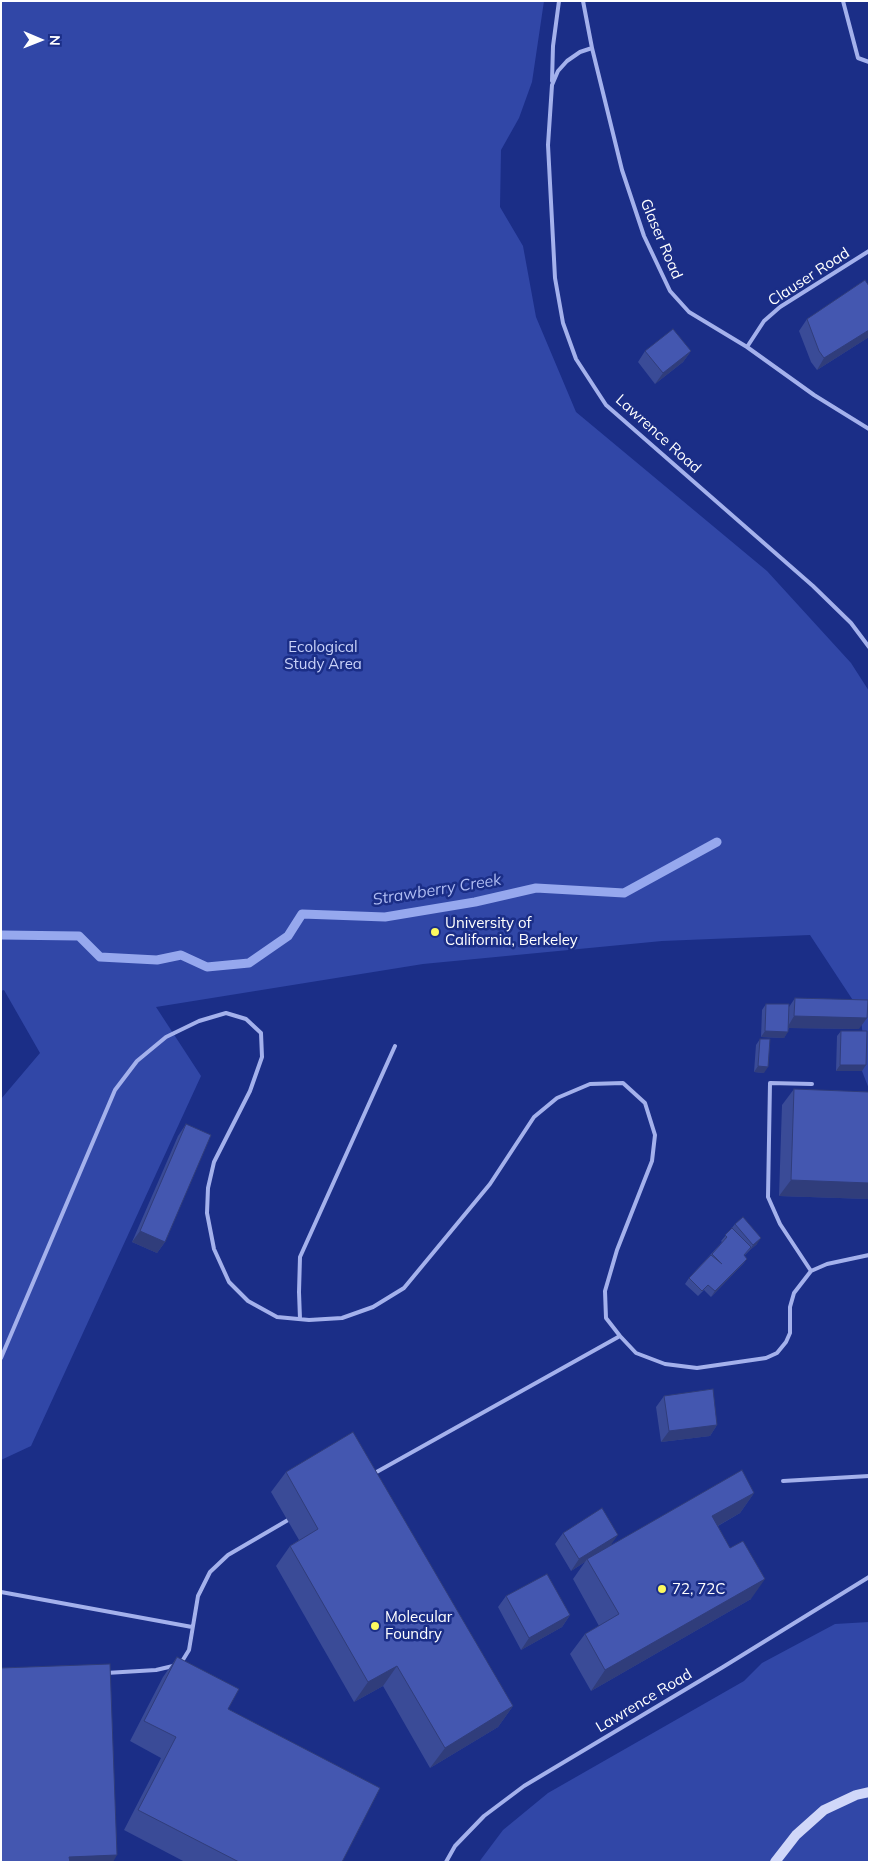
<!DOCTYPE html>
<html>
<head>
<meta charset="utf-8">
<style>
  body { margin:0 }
  #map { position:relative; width:870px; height:1863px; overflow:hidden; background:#1b2e87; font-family:Mulish,sans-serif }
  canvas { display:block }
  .frame { position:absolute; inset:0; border:2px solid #fff; pointer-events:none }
  .north { position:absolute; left:15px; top:15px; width:50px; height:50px; -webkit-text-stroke:4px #1b2e87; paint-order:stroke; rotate:91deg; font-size:14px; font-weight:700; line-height:20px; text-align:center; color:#fff }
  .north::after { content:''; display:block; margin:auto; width:18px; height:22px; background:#fff; clip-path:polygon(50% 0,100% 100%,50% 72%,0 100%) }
</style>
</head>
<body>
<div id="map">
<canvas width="870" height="1863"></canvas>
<div class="frame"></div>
<div class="north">N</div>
</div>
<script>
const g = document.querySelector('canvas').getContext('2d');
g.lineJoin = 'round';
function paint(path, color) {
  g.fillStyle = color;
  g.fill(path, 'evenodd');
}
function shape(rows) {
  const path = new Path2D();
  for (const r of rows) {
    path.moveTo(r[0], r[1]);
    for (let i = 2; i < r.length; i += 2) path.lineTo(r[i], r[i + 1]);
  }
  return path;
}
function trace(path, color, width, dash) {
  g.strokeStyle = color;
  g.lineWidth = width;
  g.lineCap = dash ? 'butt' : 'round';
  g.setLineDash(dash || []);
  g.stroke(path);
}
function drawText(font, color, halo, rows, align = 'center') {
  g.font = font + ' Mulish,sans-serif';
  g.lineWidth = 5;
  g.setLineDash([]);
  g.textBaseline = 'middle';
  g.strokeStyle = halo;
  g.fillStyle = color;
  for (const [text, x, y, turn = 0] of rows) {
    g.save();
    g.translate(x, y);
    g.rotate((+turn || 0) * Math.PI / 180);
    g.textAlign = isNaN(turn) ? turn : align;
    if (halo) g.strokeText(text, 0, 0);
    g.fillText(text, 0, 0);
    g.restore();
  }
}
paint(shape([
  [1,1,544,1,532,82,519,118,501,150,500,207,523,246,536,317,576,412,767,571,851,663,869,691,869,1089,862,1071,863,1037,860,1011,810,935,662,941,423,964,156,1007,201,1076,31,1446,1,1460,1,1099,40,1053,4,990,1,991],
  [869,1622,869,1862,479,1862,503,1830,548,1793,744,1681,762,1663,835,1624]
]), '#3147a7');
trace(shape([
  [1,935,79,936,100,957,157,960,181,955,207,967,249,963,288,936,302,914,385,917,475,902,536,888,624,893,717,842]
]), '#96a8ee', 9);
trace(shape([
  [583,1,592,48,580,52,567,61,558,71,552,85,548,145,555,278,563,323,576,359,606,405,813,586,851,623,869,647],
  [843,1,858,58,869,62],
  [592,48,622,170,644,236,670,291,689,312,747,347,814,395,869,429],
  [552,81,553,46,559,1],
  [747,347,764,321,780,307,869,251],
  [811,1271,780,1224,768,1197,770,1083,812,1084],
  [300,1319,299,1292,300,1257,395,1046],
  [1,1358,115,1090,137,1061,166,1037,199,1021,226,1013,246,1019,261,1033,262,1057,250,1091,214,1162,208,1188,207,1213,214,1249,229,1282,248,1301,277,1317,309,1320,342,1318,373,1307,404,1288,490,1184,534,1117,557,1098,590,1084,623,1083,645,1103,655,1135,652,1161,617,1250,605,1291,606,1318,620,1336,636,1353,665,1364,697,1368,766,1358,777,1353,786,1342,790,1333,790,1307,794,1293,811,1271,827,1264,869,1255],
  [373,1474,620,1336],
  [783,1481,869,1476],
  [1,1592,192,1627],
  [181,1663,189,1650,198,1596,210,1572,228,1555,288,1520],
  [106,1673,156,1670,173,1666],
  [446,1862,455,1846,484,1816,524,1786,723,1667,869,1577]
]), '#a4b1ec', 4);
trace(shape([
  [775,1862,796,1835,824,1810,856,1795,869,1792]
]), '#d0d7f9', 10);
paint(shape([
  [869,286,869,337,817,370,811,362,799,331,807,319],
  [645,351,691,351,683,362,655,384,638,362],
  [795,998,859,1029,789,1028,784,1038,761,1037,762,1010,766,1004,789,1007],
  [841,1031,862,1071,836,1071,837,1036],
  [760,1039,764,1073,754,1072,756,1045],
  [794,1089,869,1092,869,1199,779,1196,782,1105],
  [186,1124,165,1242,157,1253,132,1242,178,1136],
  [735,1224,757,1244,749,1251,744,1256,747,1259,743,1264,711,1297,704,1290,698,1296,685,1284,689,1278,722,1242,721,1241],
  [664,1396,717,1425,710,1436,661,1442,656,1407],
  [286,1472,513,1706,498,1727,430,1768,383,1686,354,1702,276,1566,290,1546,299,1540,271,1492],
  [754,1493,740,1513,718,1526,751,1599,591,1691,570,1654,585,1634,599,1626,573,1579,585,1562,571,1571,555,1544,563,1533,611,1545],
  [506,1596,570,1615,562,1627,521,1650,498,1607],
  [177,1657,228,1709,342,1862,185,1862,124,1830,161,1758,130,1741,163,1677]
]), '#3a4b97');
paint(shape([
  [869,330,869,337,817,370,824,358],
  [691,351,683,362,655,384,663,373],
  [794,1016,867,1018,859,1029,787,1028],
  [765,1031,788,1032,784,1038,761,1037],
  [840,1065,866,1065,862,1071,836,1071],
  [758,1066,768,1067,764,1073,754,1072],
  [791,1180,869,1183,869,1199,779,1196],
  [140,1231,165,1242,157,1253,132,1242],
  [761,1238,757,1244,749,1251,753,1245],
  [747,1259,743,1264,711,1297,715,1291],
  [717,1425,710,1436,661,1442,669,1431],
  [754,1493,740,1513,698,1537,712,1516],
  [618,1535,610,1546,587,1559,585,1562,571,1571,579,1559],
  [765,1579,751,1599,591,1691,605,1670],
  [570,1615,562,1627,521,1650,529,1638],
  [397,1666,383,1686,354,1702,368,1682],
  [513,1706,498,1727,430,1768,445,1748],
  [117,1855,113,1862,66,1862,69,1857]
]), '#303d7b');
const building = shape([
  [865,280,869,286,869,330,824,358,819,351,807,319,865,280],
  [673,329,691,351,663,373,645,351,673,329],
  [795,998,868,1000,867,1018,794,1016,795,998],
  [766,1004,789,1004,788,1032,765,1031,766,1004],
  [841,1031,867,1031,866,1065,840,1065,841,1031],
  [760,1039,770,1039,768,1067,758,1066,760,1039],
  [794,1089,869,1092,869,1183,791,1180,794,1089],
  [186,1124,211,1135,165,1242,140,1231,186,1124],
  [743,1217,761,1238,753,1245,735,1224,743,1217],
  [732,1228,751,1247,744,1255,747,1259,715,1291,708,1285,702,1291,689,1278,711,1255,722,1264,712,1254,727,1237,725,1235,732,1228],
  [713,1389,717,1425,669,1431,664,1396,713,1389],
  [353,1432,513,1706,445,1748,397,1666,368,1682,290,1546,318,1529,286,1472,353,1432],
  [742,1470,754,1493,712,1516,730,1548,743,1541,765,1579,605,1670,585,1634,619,1614,587,1559,742,1470],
  [602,1508,618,1535,579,1559,563,1533,602,1508],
  [547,1574,570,1615,529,1638,506,1596,547,1574],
  [177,1657,239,1689,228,1709,380,1788,342,1862,239,1862,138,1810,176,1737,144,1721,177,1657],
  [110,1664,117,1855,69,1857,70,1862,1,1862,1,1668,110,1664]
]);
paint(building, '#4457b0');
trace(building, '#303d7b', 1);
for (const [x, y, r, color] of [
  [435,932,5,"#fdf960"],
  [662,1589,5,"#fdf960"],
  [375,1626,5,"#fdf960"]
]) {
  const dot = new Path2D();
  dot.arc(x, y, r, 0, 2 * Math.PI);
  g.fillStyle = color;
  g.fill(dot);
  trace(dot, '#1b2e87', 2);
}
drawText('15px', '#fff', '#1b2e87', [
  ["Glaser Road",661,239,67],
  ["Clauser Road",809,277,-33],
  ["Lawrence Road",658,434,42],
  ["Lawrence Road",644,1701,-31]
]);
drawText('15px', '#c9d2f9', '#1b2e87', [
  ["Ecological",323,647],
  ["Study Area",323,664]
]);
drawText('15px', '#fff', '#1b2e87', [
  ["University of",445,923],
  ["California, Berkeley",445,940],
  ["72, 72C",672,1589],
  ["Molecular",385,1617],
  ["Foundry",385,1634]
], 'left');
drawText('italic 16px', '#afbcf3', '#1b2e87', [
  ["Strawberry Creek",437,890,-9]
]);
</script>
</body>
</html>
